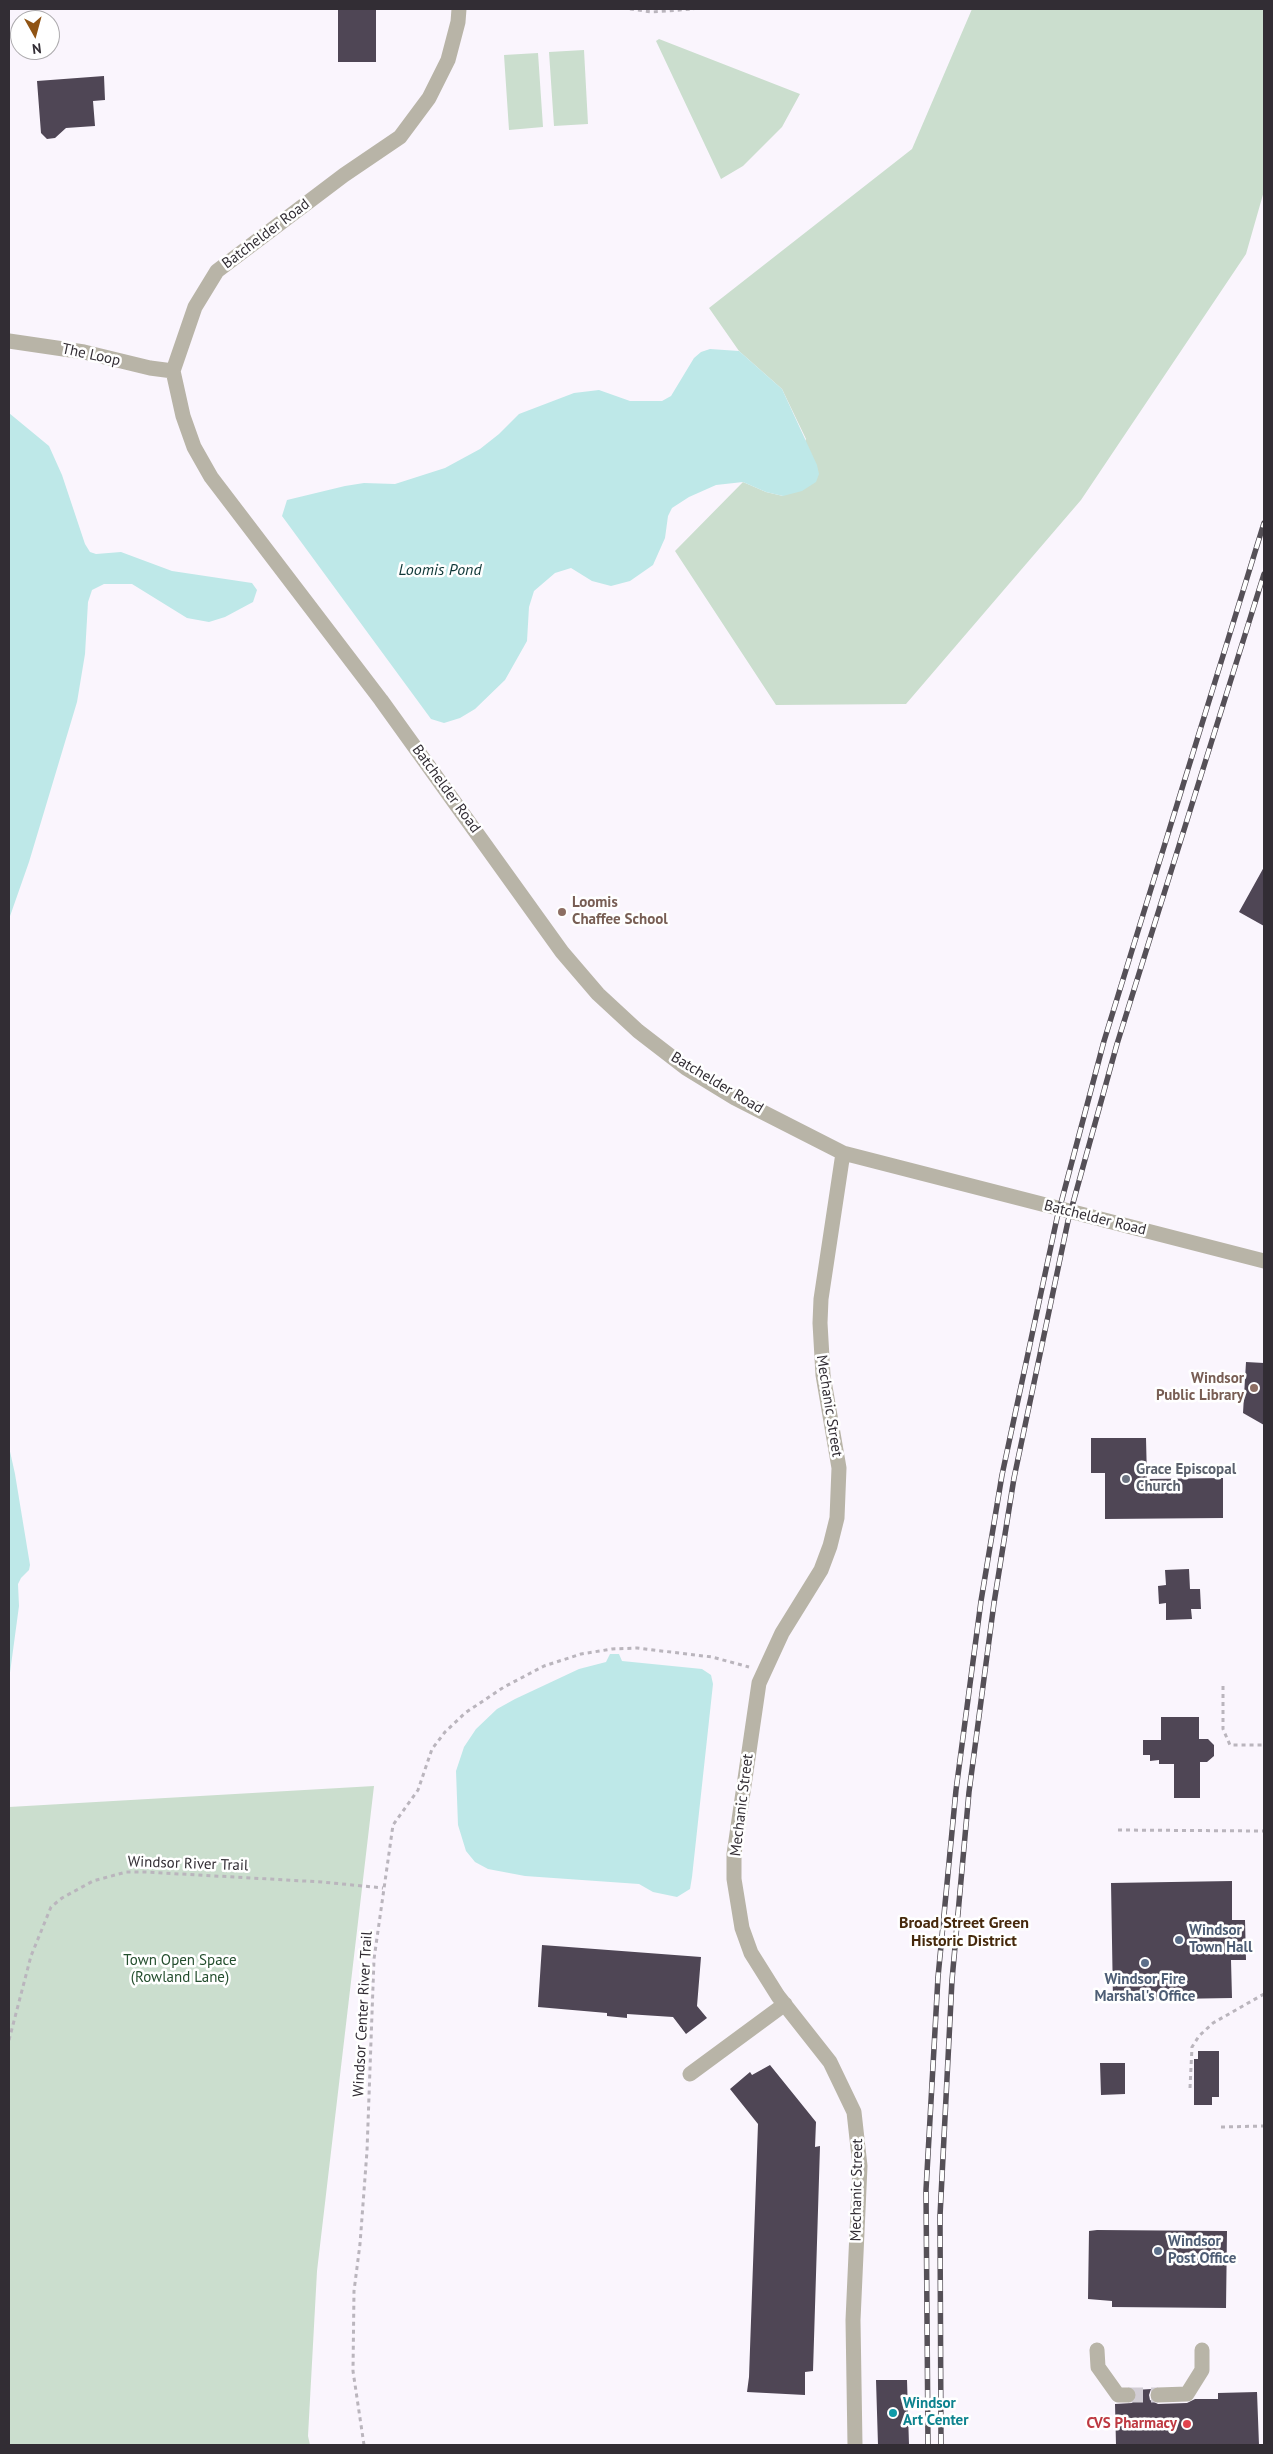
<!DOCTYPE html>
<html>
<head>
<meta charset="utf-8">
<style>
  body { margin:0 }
  #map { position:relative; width:1273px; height:2454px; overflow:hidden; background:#faf5fd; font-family:"PT Sans",sans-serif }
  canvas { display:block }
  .frame { position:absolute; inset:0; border:10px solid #322d34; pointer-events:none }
  .north { position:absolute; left:10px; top:10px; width:50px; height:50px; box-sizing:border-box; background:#fff; border:1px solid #adabae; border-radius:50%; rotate:173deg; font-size:14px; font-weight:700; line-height:20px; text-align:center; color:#322d34 }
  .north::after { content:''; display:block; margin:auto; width:18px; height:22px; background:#905414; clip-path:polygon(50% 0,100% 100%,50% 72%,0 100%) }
</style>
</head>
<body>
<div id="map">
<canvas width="1273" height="2454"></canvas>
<div class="frame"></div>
<div class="north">N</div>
</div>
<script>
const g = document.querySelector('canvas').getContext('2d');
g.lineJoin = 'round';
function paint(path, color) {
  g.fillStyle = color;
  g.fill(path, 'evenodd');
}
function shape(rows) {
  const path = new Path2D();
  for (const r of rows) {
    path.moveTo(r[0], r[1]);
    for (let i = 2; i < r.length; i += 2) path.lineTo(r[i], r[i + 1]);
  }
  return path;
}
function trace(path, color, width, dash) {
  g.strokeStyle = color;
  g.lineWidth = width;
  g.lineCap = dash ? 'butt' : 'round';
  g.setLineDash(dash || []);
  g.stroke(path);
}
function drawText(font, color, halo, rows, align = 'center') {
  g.font = font + ' "PT Sans",sans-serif';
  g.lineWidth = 5;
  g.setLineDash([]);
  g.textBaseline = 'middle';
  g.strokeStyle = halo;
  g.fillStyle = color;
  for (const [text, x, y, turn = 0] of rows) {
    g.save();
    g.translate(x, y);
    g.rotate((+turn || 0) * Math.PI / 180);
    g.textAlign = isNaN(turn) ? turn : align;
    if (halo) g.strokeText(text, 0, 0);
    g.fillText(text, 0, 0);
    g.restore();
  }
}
paint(shape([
  [972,9,1264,9,1264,191,1246,254,1081,500,906,704,776,705,675,551,743,482,766,492,783,496,806,439,782,389,739,351,709,308,912,149],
  [659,39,800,94,782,127,743,166,721,179,656,41],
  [584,50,588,124,554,126,549,52],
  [538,53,543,127,509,130,504,55],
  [374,1786,317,2271,308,2436,310,2445,9,2445,9,1807]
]), '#cbdece');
paint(shape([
  [710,349,739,351,782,389,817,465,819,474,816,482,802,491,783,496,766,492,743,482,716,485,689,497,672,508,668,516,665,538,653,565,630,581,611,586,592,581,571,568,555,573,534,591,529,607,527,641,505,680,475,709,460,718,444,723,431,719,282,516,287,500,345,486,364,483,395,484,445,468,480,449,499,434,519,414,574,393,599,390,630,401,662,401,671,396,694,358,701,352],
  [9,413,49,446,62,475,85,544,90,552,96,554,121,552,172,571,252,583,257,590,253,602,225,617,209,622,187,618,132,584,104,584,92,590,88,602,85,654,77,702,29,862,9,919],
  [9,1447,15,1474,30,1565,29,1570,21,1578,18,1584,19,1606,9,1680],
  [610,1654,619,1654,622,1661,702,1669,711,1675,713,1684,692,1877,690,1889,677,1897,653,1892,639,1884,525,1876,488,1869,475,1862,466,1851,458,1825,456,1771,464,1747,476,1729,497,1709,515,1699,579,1669,606,1662]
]), '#bee8e8');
paint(shape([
  [338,9,376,9,376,62,338,62],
  [104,76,105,100,93,101,95,126,66,128,55,138,47,139,41,133,37,81],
  [1264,867,1264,926,1239,912],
  [1246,1362,1264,1363,1264,1425,1243,1413],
  [1091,1438,1146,1438,1147,1479,1223,1478,1223,1518,1105,1519,1105,1473,1091,1473],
  [1189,1569,1190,1589,1200,1589,1201,1609,1191,1609,1192,1619,1166,1620,1166,1603,1159,1604,1158,1586,1166,1585,1165,1570],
  [1161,1717,1199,1717,1199,1739,1208,1739,1214,1745,1214,1756,1207,1762,1200,1762,1200,1798,1174,1798,1174,1764,1159,1764,1159,1760,1150,1761,1150,1755,1143,1755,1143,1740,1161,1740],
  [1232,1881,1232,1920,1245,1920,1246,1960,1231,1960,1232,1998,1113,2000,1111,1883],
  [542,1945,701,1957,697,2006,707,2018,686,2034,673,2017,627,2014,627,2018,607,2016,607,2013,538,2007],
  [1198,2051,1219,2051,1219,2097,1212,2097,1212,2105,1194,2105,1194,2059,1198,2059],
  [1100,2063,1125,2063,1125,2094,1101,2095],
  [770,2065,816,2122,815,2147,820,2146,813,2371,805,2372,805,2395,747,2392,749,2377,758,2124,730,2089,750,2072,752,2075],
  [1097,2230,1227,2231,1226,2308,1112,2307,1112,2301,1088,2299,1089,2231],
  [876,2380,907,2380,909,2445,878,2445],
  [1151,2389,1149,2395,1150,2400,1158,2404,1187,2403,1195,2399,1218,2399,1218,2393,1257,2392,1259,2445,1116,2445,1115,2404,1132,2403,1137,2395,1135,2390]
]), '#4f4655');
trace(shape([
  [1128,2395,1158,2395]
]), '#d2cdd5', 15, [15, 8]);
trace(shape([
  [630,9,652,12,694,9],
  [1223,1686,1223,1729,1230,1745,1264,1745],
  [1118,1830,1264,1831],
  [9,2040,31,1956,51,1907,62,1898,93,1881,126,1872,145,1872,322,1882,383,1888],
  [1190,2088,1192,2047,1199,2036,1213,2023,1264,1994],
  [1221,2127,1264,2126],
  [364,2445,353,2371,354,2291,360,2244,367,2151,374,1959,393,1825,418,1790,432,1749,445,1732,465,1713,504,1687,544,1666,581,1654,612,1649,637,1648,712,1657,749,1667]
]), '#bab5bd', 3, [4, 4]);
trace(shape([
  [459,9,458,22,448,60,429,98,400,137,344,175,217,271,195,307,173,371,183,416,194,447,211,477,381,700,562,952,598,994,638,1031,686,1068,735,1098,843,1153,1264,1261],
  [9,341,84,352,150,368,173,371],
  [843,1153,821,1299,820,1323,823,1375,839,1468,837,1518,830,1546,821,1570,782,1633,759,1683,734,1854,734,1879,742,1928,751,1953,778,1996,830,2062,854,2112,860,2166,853,2320,855,2445],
  [690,2074,785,2004],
  [1097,2350,1098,2367,1118,2395,1128,2395],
  [1158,2395,1187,2394,1202,2370,1202,2350]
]), '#b8b4a7', 15);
const rail = shape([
  [928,2445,926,2190,938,1977,956,1790,981,1601,1002,1475,1057,1218,1104,1041,1264,523],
  [941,2445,940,2216,952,1980,969,1792,994,1603,1014,1478,1068,1221,1117,1044,1264,574]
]);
trace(rail, '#555057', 5.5);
trace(rail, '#fff', 4, [11]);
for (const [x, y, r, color] of [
  [562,912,5,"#8d6e63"],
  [1254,1388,5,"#8d6e63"],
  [1126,1479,5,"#6b7280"],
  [1179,1940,5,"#5c6f8a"],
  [1145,1963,5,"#5c6f8a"],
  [1158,2251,5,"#5c6f8a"],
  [893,2413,5,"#0f9aa8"],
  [1187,2424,5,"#e0444e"]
]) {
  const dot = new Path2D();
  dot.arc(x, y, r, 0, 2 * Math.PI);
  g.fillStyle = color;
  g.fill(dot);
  trace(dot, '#fff', 2);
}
drawText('15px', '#322d34', '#fff', [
  ["Batchelder Road",266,234,-37],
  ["The Loop",91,355,12],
  ["Batchelder Road",446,789,54],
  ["Batchelder Road",717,1083,31],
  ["Batchelder Road",1095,1218,14],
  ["Mechanic Street",829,1406,81],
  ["Mechanic Street",742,1805,-83],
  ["Windsor River Trail",188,1864,2],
  ["Windsor Center River Trail",363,2014,-87],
  ["Mechanic Street",857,2190,-89]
]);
drawText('bold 15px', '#785e54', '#fff', [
  ["Loomis",572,903],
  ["Chaffee School",572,920],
  ["Windsor",1244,1379,"right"],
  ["Public Library",1244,1396,"right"]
], 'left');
drawText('bold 15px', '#5b616d', '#fff', [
  ["Grace Episcopal",1136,1470],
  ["Church",1136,1487]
], 'left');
drawText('bold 15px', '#4e5e75', '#fff', [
  ["Windsor",1189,1931],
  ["Town Hall",1189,1948],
  ["Windsor Fire",1145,1980,"center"],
  ["Marshal's Office",1145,1997,"center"],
  ["Windsor",1168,2242],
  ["Post Office",1168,2259]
], 'left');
drawText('15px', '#244e2e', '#fff', [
  ["Town Open Space",180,1961],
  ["(Rowland Lane)",180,1978]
]);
drawText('bold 15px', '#0d838f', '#fff', [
  ["Windsor",903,2404],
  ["Art Center",903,2421]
], 'left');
drawText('bold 15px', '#be3a42', '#fff', [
  ["CVS Pharmacy",1177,2424]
], 'right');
drawText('italic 16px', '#0f3838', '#fff', [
  ["Loomis Pond",440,570]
]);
drawText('bold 16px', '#46290c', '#fff', [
  ["Broad Street Green",964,1923],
  ["Historic District",964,1941]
]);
</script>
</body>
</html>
